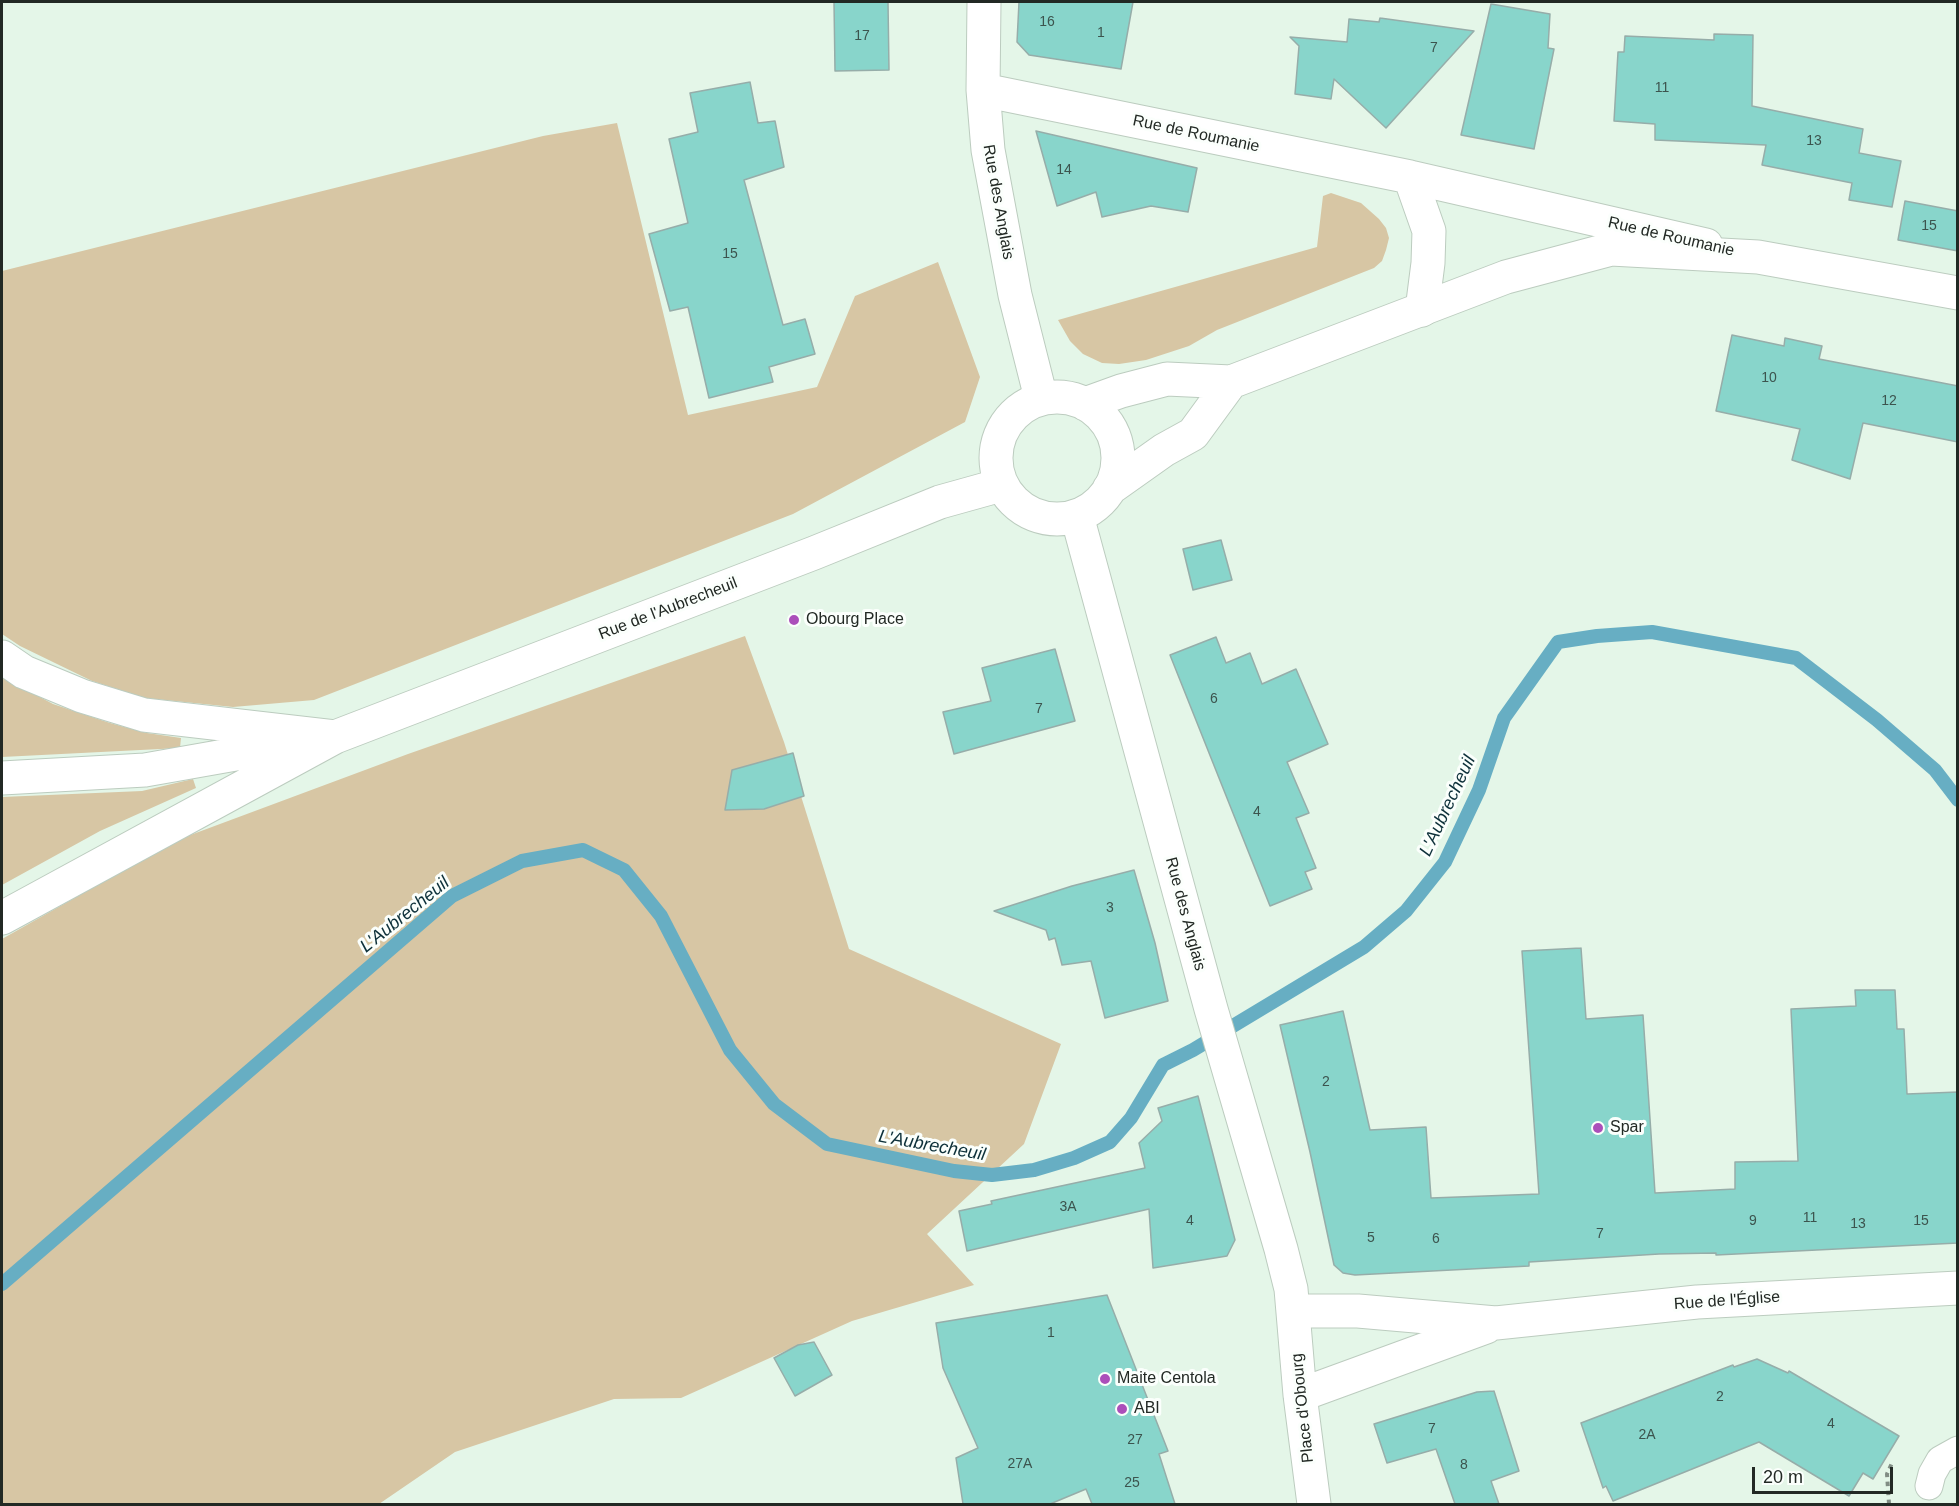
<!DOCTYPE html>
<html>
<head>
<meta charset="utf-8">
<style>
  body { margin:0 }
  #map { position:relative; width:1959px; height:1506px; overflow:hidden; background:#e4f6e8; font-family:Helvetica,sans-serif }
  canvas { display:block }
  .frame { position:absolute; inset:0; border:3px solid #222924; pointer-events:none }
  .scale { position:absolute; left:1752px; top:1467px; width:141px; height:27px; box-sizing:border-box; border:3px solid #222924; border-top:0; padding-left:8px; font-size:18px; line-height:21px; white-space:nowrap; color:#222924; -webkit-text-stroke:4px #fbfffc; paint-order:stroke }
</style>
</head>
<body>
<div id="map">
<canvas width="1959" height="1506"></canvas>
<div class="frame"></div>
<div class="scale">20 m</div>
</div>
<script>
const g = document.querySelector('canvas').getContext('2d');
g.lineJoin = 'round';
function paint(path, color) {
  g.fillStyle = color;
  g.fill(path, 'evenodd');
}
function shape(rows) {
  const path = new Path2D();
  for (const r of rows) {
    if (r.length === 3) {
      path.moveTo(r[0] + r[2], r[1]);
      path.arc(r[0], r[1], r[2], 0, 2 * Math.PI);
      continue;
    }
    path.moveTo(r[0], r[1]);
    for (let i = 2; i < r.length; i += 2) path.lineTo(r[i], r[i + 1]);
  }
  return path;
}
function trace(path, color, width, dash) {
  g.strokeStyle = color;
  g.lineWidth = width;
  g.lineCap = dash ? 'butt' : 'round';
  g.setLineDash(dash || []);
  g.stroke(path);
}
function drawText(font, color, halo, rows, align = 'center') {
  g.font = font + ' Helvetica,sans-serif';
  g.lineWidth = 6;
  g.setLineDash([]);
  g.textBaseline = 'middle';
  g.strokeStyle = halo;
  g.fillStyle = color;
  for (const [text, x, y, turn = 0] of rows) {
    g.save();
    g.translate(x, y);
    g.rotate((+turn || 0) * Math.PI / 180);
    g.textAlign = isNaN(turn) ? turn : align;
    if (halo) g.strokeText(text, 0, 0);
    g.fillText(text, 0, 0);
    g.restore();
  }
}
paint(shape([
  [617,123,688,415,817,387,855,296,938,262,980,377,965,422,793,514,314,700,233,707,145,698,92,681,20,646,2,634,2,271,543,136],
  [1331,193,1361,203,1379,219,1386,228,1389,238,1386,250,1382,261,1374,268,1217,330,1189,346,1146,360,1119,364,1102,363,1083,354,1070,341,1058,320,1317,247,1323,196],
  [745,636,784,742,849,949,1061,1044,1024,1144,927,1234,974,1285,852,1321,681,1398,614,1399,455,1452,379,1504,2,1504,2,939,177,840,408,754],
  [2,677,53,704,110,723,147,733,181,738,180,748,2,757],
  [193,779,196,788,100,831,2,885,2,797,142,791]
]), '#d7c6a4');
trace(shape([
  [2,1284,452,896,522,861,583,850,624,870,661,916,730,1050,774,1104,827,1144,954,1171,992,1175,1034,1170,1074,1158,1110,1142,1131,1118,1163,1065,1193,1050,1364,947,1406,911,1445,862,1479,790,1504,718,1558,642,1597,636,1652,632,1796,658,1877,720,1935,770,1958,800]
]), '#67aec3', 14);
const building = shape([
  [834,2,888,2,889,70,835,71,834,2],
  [1019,2,1133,2,1121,69,1029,55,1017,42,1019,2],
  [1491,4,1550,14,1548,48,1554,49,1534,149,1461,135,1491,4],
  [1380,18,1474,31,1386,128,1334,79,1331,99,1295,94,1299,46,1290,37,1347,42,1349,19,1379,22,1380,18],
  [1714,34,1753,35,1752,106,1863,129,1859,153,1901,161,1892,207,1849,200,1852,183,1762,165,1766,145,1655,140,1655,124,1614,121,1618,52,1624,52,1625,36,1714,40,1714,34],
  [750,82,758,123,775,121,784,167,744,180,783,325,805,319,815,354,769,367,773,382,709,398,688,307,670,311,649,234,688,223,669,139,698,132,690,93,750,82],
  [1036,131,1197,168,1188,212,1151,206,1102,217,1096,192,1057,206,1036,131],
  [1905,201,1958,211,1958,251,1898,240,1905,201],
  [1732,335,1784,346,1785,338,1822,346,1819,359,1958,386,1958,442,1863,423,1850,479,1792,460,1800,429,1716,411,1732,335],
  [1221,540,1232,580,1193,590,1183,549,1221,540],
  [1216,637,1226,663,1250,653,1262,684,1296,669,1328,744,1287,762,1309,813,1296,818,1316,868,1305,872,1312,889,1270,906,1170,655,1216,637],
  [1055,649,1075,721,954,754,943,712,991,701,982,668,1055,649],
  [793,753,804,796,764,809,725,810,732,770,793,753],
  [1134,870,1155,943,1168,1001,1105,1018,1091,961,1062,965,1055,938,1049,940,1046,930,994,911,1072,886,1134,870],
  [1581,948,1586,1019,1643,1015,1655,1193,1735,1189,1735,1162,1798,1161,1791,1009,1856,1006,1855,990,1895,990,1897,1029,1904,1029,1907,1094,1958,1092,1958,1243,1716,1255,1716,1253,1659,1254,1529,1262,1529,1266,1355,1275,1343,1273,1334,1265,1310,1152,1280,1025,1343,1011,1370,1130,1426,1127,1431,1198,1539,1194,1522,951,1581,948],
  [1198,1096,1235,1240,1227,1256,1153,1268,1149,1209,967,1251,959,1211,992,1204,991,1201,1145,1168,1139,1143,1162,1121,1158,1108,1198,1096],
  [1107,1295,1168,1451,1159,1454,1175,1504,1092,1504,1086,1489,1050,1504,963,1504,956,1458,978,1448,943,1368,936,1323,1107,1295],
  [814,1342,832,1375,795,1396,774,1358,798,1345,814,1342],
  [1757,1359,1788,1373,1789,1371,1899,1436,1873,1479,1863,1473,1849,1496,1759,1442,1613,1501,1606,1486,1603,1488,1581,1423,1733,1365,1734,1367,1757,1359],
  [1494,1391,1519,1471,1491,1481,1499,1504,1455,1504,1436,1449,1387,1463,1374,1424,1477,1392,1494,1391]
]);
paint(building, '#88d5cb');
trace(building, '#96ada9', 1.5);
const service = shape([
  [1929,1486,1932,1474,1940,1460,1958,1450]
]);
const minor = shape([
  [984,2,983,90,988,150,1015,295,1041,398],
  [983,90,1410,177,1706,245],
  [1410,177,1429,231,1428,263,1422,310],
  [1077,516,1211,1009,1281,1249,1291,1289,1300,1395,1314,1504],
  [1293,1311,1358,1311,1496,1323,1697,1302,1958,1288],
  [1300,1395,1486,1327]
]);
const tertiary = shape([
  [1057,458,61],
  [1085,404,1121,391,1167,379,1231,382],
  [1109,489,1164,450,1193,434,1231,382,1506,277,1611,249,1758,257,1958,293],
  [2,657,24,672,82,696,144,715,335,737],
  [2,778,145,770,298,743],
  [2,918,335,737,814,553,940,502,1001,485]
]);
trace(service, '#bcccbf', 29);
trace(minor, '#bcccbf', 35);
trace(tertiary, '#bcccbf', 35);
trace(shape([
  [1889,1504,1887,1474,1892,1463]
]), '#818d84', 4, [4.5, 4.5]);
trace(service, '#fff', 27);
trace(minor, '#fff', 33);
trace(tertiary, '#fff', 33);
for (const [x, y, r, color] of [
  [794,620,6,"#ab4fba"],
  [1598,1128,6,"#ab4fba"],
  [1105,1379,6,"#ab4fba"],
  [1122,1409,6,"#ab4fba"]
]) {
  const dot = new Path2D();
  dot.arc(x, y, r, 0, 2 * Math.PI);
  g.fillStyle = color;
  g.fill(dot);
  trace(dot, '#fbfffc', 2);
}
drawText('14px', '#3c544e', null, [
  ["16",1047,22],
  ["1",1101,33],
  ["17",862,36],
  ["7",1434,48],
  ["11",1662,88],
  ["13",1814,141],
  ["14",1064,170],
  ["15",1929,226],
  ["15",730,254],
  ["10",1769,378],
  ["12",1889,401],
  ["6",1214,699],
  ["7",1039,709],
  ["4",1257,812],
  ["3",1110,908],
  ["2",1326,1082],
  ["3A",1068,1207],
  ["11",1810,1218],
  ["4",1190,1221],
  ["9",1753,1221],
  ["15",1921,1221],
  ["13",1858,1224],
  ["7",1600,1234],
  ["5",1371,1238],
  ["6",1436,1239],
  ["1",1051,1333],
  ["2",1720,1397],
  ["4",1831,1424],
  ["7",1432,1429],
  ["2A",1647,1435],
  ["27",1135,1440],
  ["27A",1020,1464],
  ["8",1464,1465],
  ["25",1132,1483]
]);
drawText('16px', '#222924', '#fbfffc', [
  ["Rue de Roumanie",1196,134,12],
  ["Rue des Anglais",998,202,80],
  ["Rue de Roumanie",1671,237,13],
  ["Rue de l'Aubrecheuil",668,609,-21],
  ["Rue des Anglais",1185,914,75],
  ["Rue de l'Église",1727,1301,-4],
  ["Place d'Obourg",1303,1408,-96]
]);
drawText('16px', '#222924', '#fbfffc', [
  ["Obourg Place",806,620],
  ["Spar",1610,1128],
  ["Maite Centola",1117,1379],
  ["ABI",1134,1409]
], 'left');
drawText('italic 18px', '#0d3039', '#fbfffc', [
  ["L'Aubrecheuil",1448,806,-65],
  ["L'Aubrecheuil",405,915,-39],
  ["L'Aubrecheuil",932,1146,10]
]);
</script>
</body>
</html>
